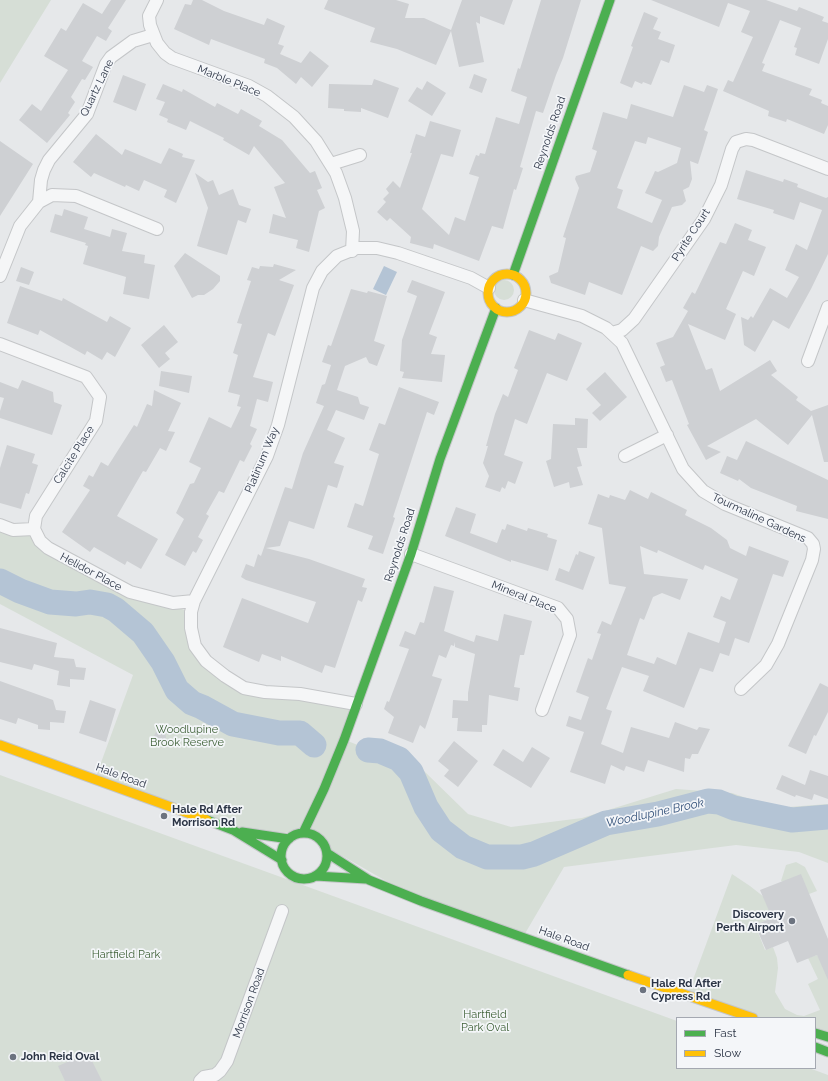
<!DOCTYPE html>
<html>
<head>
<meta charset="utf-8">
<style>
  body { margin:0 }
  #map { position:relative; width:828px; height:1081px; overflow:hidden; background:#e6e8ea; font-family:Raleway,sans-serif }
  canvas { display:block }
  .legend { position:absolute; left:676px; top:1017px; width:140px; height:52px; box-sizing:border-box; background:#f4f6f9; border:1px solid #a4a8b1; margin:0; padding:5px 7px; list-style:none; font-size:12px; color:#2b3445 }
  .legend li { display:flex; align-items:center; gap:8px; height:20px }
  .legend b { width:20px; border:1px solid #a4a8b1 }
</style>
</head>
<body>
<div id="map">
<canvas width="828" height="1081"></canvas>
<ul class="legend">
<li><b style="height:5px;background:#4caf50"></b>Fast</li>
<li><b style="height:5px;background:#ffc107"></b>Slow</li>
</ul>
</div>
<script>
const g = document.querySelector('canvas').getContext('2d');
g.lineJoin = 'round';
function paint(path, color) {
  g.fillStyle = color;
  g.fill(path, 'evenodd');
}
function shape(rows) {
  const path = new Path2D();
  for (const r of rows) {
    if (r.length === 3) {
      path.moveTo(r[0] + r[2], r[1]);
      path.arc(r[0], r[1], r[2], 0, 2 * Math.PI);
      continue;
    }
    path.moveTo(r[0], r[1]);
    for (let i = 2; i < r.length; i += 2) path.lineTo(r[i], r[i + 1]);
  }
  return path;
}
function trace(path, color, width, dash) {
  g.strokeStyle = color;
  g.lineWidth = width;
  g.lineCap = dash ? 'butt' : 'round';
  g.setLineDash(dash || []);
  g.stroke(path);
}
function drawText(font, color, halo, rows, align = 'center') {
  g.font = font + ' Raleway,sans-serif';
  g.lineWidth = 3.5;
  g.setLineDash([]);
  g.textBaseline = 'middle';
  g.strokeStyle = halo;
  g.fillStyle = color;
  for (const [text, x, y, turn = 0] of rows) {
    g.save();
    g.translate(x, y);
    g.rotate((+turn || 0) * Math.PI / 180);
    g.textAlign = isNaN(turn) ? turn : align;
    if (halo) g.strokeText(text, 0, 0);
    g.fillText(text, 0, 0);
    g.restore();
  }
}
paint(shape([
  [0,0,51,0,0,83],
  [504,290,10],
  [0,525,34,529,40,541,130,592,191,612,195,646,244,688,356,704,345,740,424,771,468,814,511,827,582,818,676,789,732,793,775,808,828,804,828,863,799,852,736,845,564,867,523,937,421,901,325,846,317,837,312,834,233,830,95,779,133,675,0,604],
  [0,775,677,1021,677,1068,809,1068,828,1075,828,1081,0,1081],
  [796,862,805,867,817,891,809,894,781,881,786,865],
  [732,874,750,886,764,897,772,918,755,925,765,950,773,947,777,958,778,968,775,992,785,1009,797,1015,804,1016,820,1010,808,984,818,979,808,958,817,955,828,970,828,1037,815,1033,815,1018,753,1018,687,996]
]), '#d6ded6');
paint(shape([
  [384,266,397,272,386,295,373,289]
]), '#b4c4d5');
trace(shape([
  [0,581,20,591,50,602,76,604,90,602,107,605,116,610,143,633,163,662,177,690,192,703,202,707,233,724,279,733,300,733,314,745],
  [368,750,380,751,399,759,411,772,426,807,441,830,463,847,487,857,522,857,534,854,606,823,658,814,708,801,719,802,734,808,792,820,828,817]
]), '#b4c4d5', 25);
paint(shape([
  [111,0,126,0,108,28,112,31,106,41,97,36,82,61,93,67,85,80,82,79,71,97,75,102,68,113,70,115,47,143,19,120,32,104,41,111,68,70,44,56,61,28,66,31,83,3,102,14],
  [193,0,202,0,224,11,264,25,267,18,285,26,278,44,284,46,280,54,301,63,310,51,329,66,312,87,301,77,296,84,277,68,264,63,265,59,211,39,209,45,174,29,185,4,191,5],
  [328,0,396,0,409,4,405,18,424,18,451,30,462,0,513,0,504,25,480,16,480,24,476,22,484,62,459,67,451,31,436,65,397,49,370,42,375,28,324,9],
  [541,0,581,0,563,58,556,75,543,113,536,111,520,167,523,168,516,190,514,189,503,229,492,226,479,261,434,244,433,249,410,243,411,237,390,218,387,221,377,212,386,202,383,199,389,193,386,189,393,181,400,188,412,153,410,153,416,134,425,137,430,121,461,130,453,157,441,154,422,209,449,235,455,217,465,221,479,177,469,174,476,155,479,156,480,153,485,154,496,117,519,124,527,97,511,91,518,68,520,69],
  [651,0,766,0,797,11,799,7,824,17,822,21,828,23,828,39,819,64,795,55,797,48,794,47,801,28,780,20,762,63,765,64,762,71,812,89,809,95,822,100,821,103,828,106,828,125,824,134,787,119,786,122,768,116,769,111,723,91,728,80,733,82,753,37,741,32,750,11,728,3,719,27],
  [644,12,658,18,653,29,661,32,658,39,675,45,669,63,661,60,651,85,643,82,642,84,635,81,632,88,620,83,633,47,631,46],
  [474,74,487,79,482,93,469,88],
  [123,75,146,84,136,111,113,102],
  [374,79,399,88,388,118,361,108,361,112,344,111,344,109,328,108,329,84,372,85],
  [427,81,446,93,432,116,408,101,417,87,422,90],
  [163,84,182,92,183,89,215,107,217,103,238,114,241,109,262,121,259,126,282,140,310,173,315,171,322,188,317,190,325,208,319,211,309,252,296,248,298,240,269,233,273,214,286,218,274,187,285,183,254,146,249,155,223,140,224,138,190,121,186,130,167,122,168,119,159,115,165,102,156,99],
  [684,85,704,92,707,85,718,89,704,130,708,132,698,164,690,161,692,179,689,187,683,190,686,201,682,205,672,207,659,237,658,246,653,251,641,246,622,295,589,282,585,295,551,283,549,276,558,272,566,238,563,237,579,188,575,179,576,176,590,172,597,151,592,149,603,112,627,119,631,104,673,117],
  [648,137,681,148,677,163,658,172,655,171,645,193,662,200,652,223,617,208,623,190,617,188,635,141,646,144],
  [96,134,122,155,125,149,161,164,169,148,183,154,182,157,195,160,176,203,164,197,167,190,144,180,139,191,126,185,125,187,94,173,91,177,73,162],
  [0,141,33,164,0,216],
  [746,170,783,182,784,179,798,184,797,187,826,198,828,197,828,254,811,289,789,329,773,320,755,352,744,345,741,317,748,320,751,316,753,318,770,288,787,298,799,277,785,270,796,244,807,250,822,210,800,202,794,220,773,213,774,210,737,199],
  [195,173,208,182,213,180,219,195,233,189,239,205,251,209,246,223,238,220,227,255,197,246,208,208],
  [64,209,88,217,84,229,110,237,112,229,127,233,122,251,145,255,144,263,155,265,149,299,123,294,126,277,83,264,88,246,85,245,86,243,50,232,55,214,62,216],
  [735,223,752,230,748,240,766,247,754,276,743,271,726,309,736,314,725,340,688,324,706,370,712,368,720,391,770,360,777,371,771,375,798,397,796,400,811,411,828,405,828,462,824,462,812,415,788,445,756,419,707,446,721,452,706,460,687,425,689,424,672,380,666,382,660,367,665,365,656,343,673,337,688,311,683,308,692,292,695,294,720,242,726,244],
  [185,253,220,276,220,281,213,289,204,295,198,295,192,298,174,266],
  [274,264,296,270,279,280,294,285,275,336,268,333,253,377,273,382,268,402,257,399,250,426,257,429,250,444,252,446,244,462,240,460,224,493,219,491,206,514,209,516,198,537,203,540,196,553,193,551,185,566,165,555,184,519,176,513,190,484,194,483,201,468,189,462,209,417,231,428,241,407,237,406,240,395,228,392,238,355,233,353,242,324,237,323,251,281,247,280,252,267,259,269,260,266,273,267],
  [21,267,34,272,29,285,16,281],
  [412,280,445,292,429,334,437,337,431,354,445,355,442,382,402,378,404,372,400,371,402,340,417,296,407,292],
  [20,286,62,301,63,298,107,322,110,316,131,328,115,357,107,352,102,360,87,351,85,355,40,330,38,335,7,323],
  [351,289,367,293,368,291,387,296,374,341,385,345,377,366,369,363,366,357,345,366,337,390,358,397,360,404,369,407,364,420,336,410,327,430,345,438,334,463,344,466,337,488,328,485,314,529,289,521,280,546,266,548,309,559,365,579,362,587,367,588,362,602,358,600,335,668,325,665,322,673,281,656,281,661,262,654,259,662,223,647,242,598,308,623,316,602,246,580,241,577,246,564,254,567,258,554,261,556,285,487,292,489,303,453,324,406,316,403,322,385,325,384,331,365,322,362,328,345,331,346],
  [164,325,178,342,165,353,170,359,159,368,141,345],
  [529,330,555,340,558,333,582,343,567,381,547,373,527,424,515,419,504,455,523,462,515,484,508,481,505,489,502,487,500,492,485,487,489,476,483,463,488,446,486,446,495,414,503,394,508,397,518,370,514,368],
  [161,371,192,376,189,393,159,386],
  [605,372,627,397,600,421,592,413,601,405,586,389],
  [22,380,53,392,54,402,62,405,52,435,0,418,0,411,4,398,0,397,0,382,18,389],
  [399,387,439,402,434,415,427,412,393,517,395,518,383,554,368,549,373,536,347,527,355,503,363,506,379,454,369,450,379,423,385,425],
  [154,390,181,403,168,431,175,432,166,451,160,448,146,472,143,471,117,516,158,539,141,569,127,561,125,565,94,547,90,552,62,532,90,490,83,486,89,475,93,477,101,462,108,466,134,425,137,427,147,404,152,406],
  [575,418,588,419,587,448,577,448,582,466,577,467,583,485,570,488,569,482,554,487,546,461,551,459,553,424,575,425],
  [746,441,828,480,828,519,796,511,797,506,751,488,739,479,738,481,720,473,727,456,737,460],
  [7,445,35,454,32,463,38,465,29,494,26,493,21,509,0,503,0,468],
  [630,490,648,499,651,492,687,510,685,515,711,528,727,540,730,548,746,556,749,546,789,561,783,577,773,574,749,643,735,638,729,656,720,653,713,672,700,668,684,708,643,691,649,676,622,667,606,709,612,711,601,744,623,753,631,727,669,738,675,722,697,730,699,727,710,729,698,754,692,754,690,759,685,758,684,772,648,760,644,772,626,766,624,771,611,765,605,784,570,772,584,732,566,726,569,716,581,720,589,697,576,692,588,658,592,660,601,634,597,633,602,621,611,625,626,587,609,584,602,528,588,524,598,494,609,498,610,495,625,500],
  [640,546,657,553,658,550,703,570,705,565,738,579,730,600,721,596,713,617,726,622,719,643,688,632,676,665,657,657,654,664,627,655,640,618,644,620,653,597,662,593,680,600,688,579,644,574],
  [456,507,476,514,470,533,497,543,502,529,505,530,507,524,527,531,528,528,548,534,547,537,557,540,548,571,511,560,511,562,445,536],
  [579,551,595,557,583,590,555,580,559,568,569,572,576,554,578,555],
  [434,586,454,591,444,631,457,636,474,642,476,635,498,641,504,614,532,621,524,655,520,655,514,687,520,688,518,701,489,695,487,725,482,725,482,732,457,731,458,718,452,718,453,700,468,701,468,693,475,654,455,647,455,642,454,646,451,645,446,658,439,655,432,676,442,679,425,729,420,725,413,743,388,733,394,717,384,709,387,701,389,702,409,649,399,646,405,631,415,635,420,622,424,623],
  [0,628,57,643,54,657,74,659,76,667,86,668,84,680,70,679,70,687,57,685,59,671,34,664,32,670,0,662],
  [0,681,53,700,56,710,66,711,64,723,50,722,50,730,38,729,38,725,18,718,16,724,0,719],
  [820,683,828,687,828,712,816,736,814,735,806,754,788,746],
  [90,700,116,709,106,742,79,733],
  [160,737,6],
  [454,741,478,761,458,787,444,776,449,770,438,761],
  [532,747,550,758,531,788,493,765,503,749,523,762],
  [810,770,828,776,828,799,814,794,812,800,796,795,795,797,776,789,782,775,805,785],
  [801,874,828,939,828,980,817,955,797,963,788,941,766,950,755,925,772,918,760,890],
  [88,1053,102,1081,65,1081,58,1066]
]), '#ced0d3');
const street = shape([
  [157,0,149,16,150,25,157,43,165,53,172,58,249,86,267,96,294,117,316,141,336,173,345,198,353,231,352,251],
  [331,164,360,155],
  [39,202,41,180,44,170,49,160,87,114,106,64,111,57,133,41,153,35],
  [0,276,20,226,39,202,52,195,76,196,157,229],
  [524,300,582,316,606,328,622,343,683,469,703,491,725,504,808,538,813,544,814,549,812,560,778,644,766,665,741,689],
  [612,333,622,330,634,319,704,219,721,185,732,149,736,142,746,139,753,140,828,169],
  [0,344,86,377,100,397,96,421,36,516,34,529],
  [808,361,828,307],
  [625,456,667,435],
  [0,525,13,530,34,529,40,541,48,548,130,592,173,603,194,601],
  [411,554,558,608,567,619,570,635,542,710],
  [356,704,300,694,265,692,244,688,225,676,206,661,195,646,191,628,191,612,194,601,267,456,278,425,313,288,322,271,337,256,357,248,377,248,398,253,471,278,489,288],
  [200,1081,204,1077,215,1075,220,1071,227,1061,282,911]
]);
const fast = shape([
  [513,275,610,0],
  [207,820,233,830,282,860],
  [242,832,289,839],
  [303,833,324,789,344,740,411,554,440,459,496,308],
  [304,856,23],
  [327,853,369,880,421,901,628,975],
  [316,876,366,879],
  [815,1033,828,1037],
  [815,1047,828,1052]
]);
const slow = shape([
  [507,293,19],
  [0,745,207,820],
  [628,975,753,1018]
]);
trace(street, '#c4c6c8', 14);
trace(fast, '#c4c6c8', 11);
trace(slow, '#c4c6c8', 11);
trace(street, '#f5f6f7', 12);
trace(fast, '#4caf50', 9);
trace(slow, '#ffc107', 9);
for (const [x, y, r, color] of [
  [164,816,4,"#6c737f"],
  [792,921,4,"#6c737f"],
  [643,990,4,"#6c737f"],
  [13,1057,4,"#6c737f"]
]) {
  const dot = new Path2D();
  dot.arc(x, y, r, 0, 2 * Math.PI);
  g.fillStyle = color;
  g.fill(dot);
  trace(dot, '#f4f6f9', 1.5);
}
drawText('11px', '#2b3445', '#f4f6f9', [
  ["Marble Place",229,81,22],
  ["Quartz Lane",97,88,-64],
  ["Reynolds Road",550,133,-71],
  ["Pyrite Court",691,235,-57],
  ["Calcite Place",74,455,-58],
  ["Platinum Way",262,460,-67],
  ["Tourmaline Gardens",759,518,25],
  ["Reynolds Road",400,545,-72],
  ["Helidor Place",91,572,28],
  ["Mineral Place",524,597,22],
  ["Hale Road",121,776,20],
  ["Hale Road",564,939,20],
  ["Morrison Road",249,1003,-70]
]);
drawText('11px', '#3f6138', '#f4f6f9', [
  ["Woodlupine",187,730],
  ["Brook Reserve",187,743],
  ["Hartfield Park",126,955],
  ["Hartfield",485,1015],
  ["Park Oval",485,1028]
]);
drawText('bold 11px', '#2b3445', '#f4f6f9', [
  ["Hale Rd After",172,810],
  ["Morrison Rd",172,823],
  ["Discovery",784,915,"right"],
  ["Perth Airport",784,928,"right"],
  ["Hale Rd After",651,984],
  ["Cypress Rd",651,997],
  ["John Reid Oval",21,1057]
], 'left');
drawText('italic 12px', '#34527a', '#f4f6f9', [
  ["Woodlupine Brook",655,813,-12]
]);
</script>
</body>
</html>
